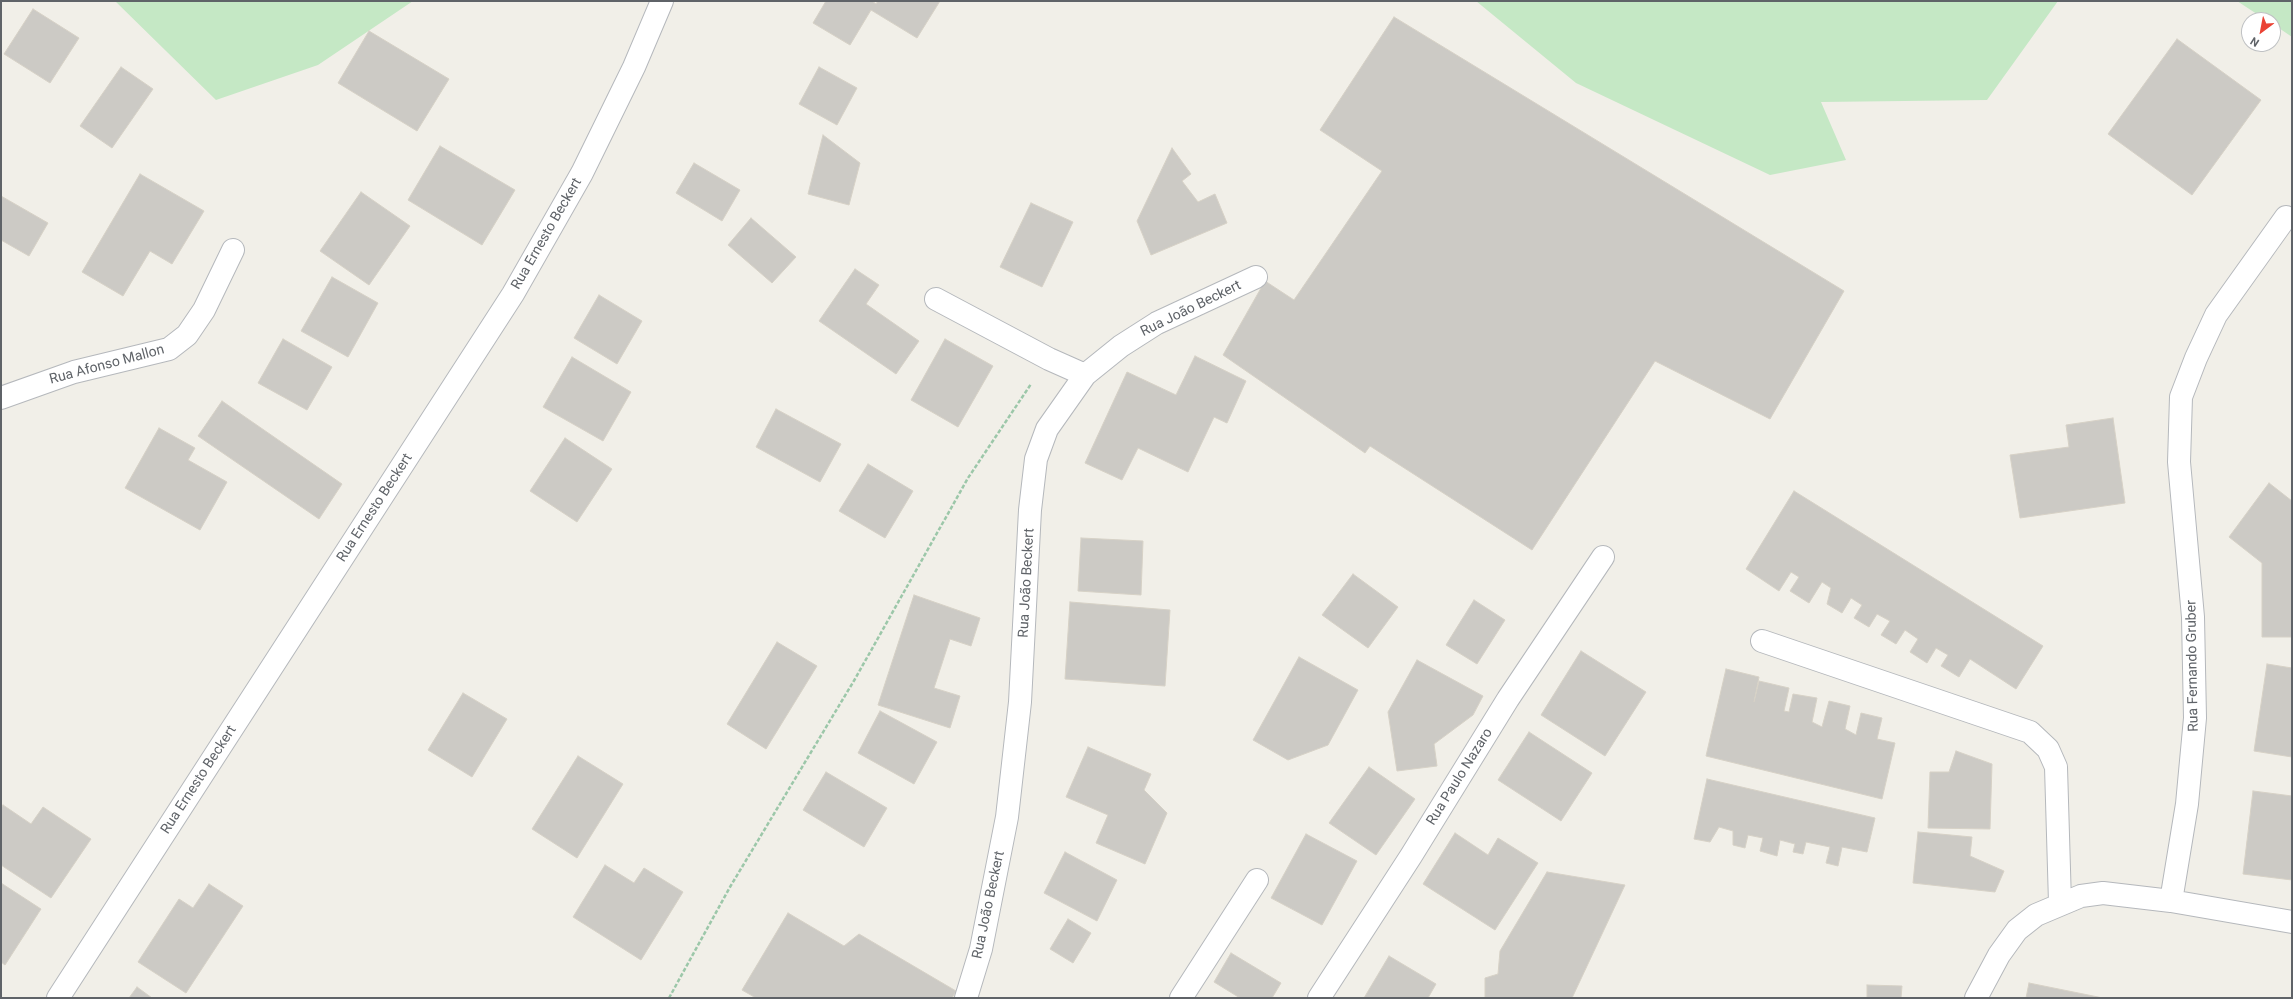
<!DOCTYPE html>
<html>
<head>
<meta charset="utf-8">
<style>
  body { margin:0 }
  #map { position:relative; width:2293px; height:999px; overflow:hidden; background:#f1efe8; font-family:Roboto,sans-serif }
  canvas { display:block }
  .frame { position:absolute; inset:0; border:2px solid #5f6368; pointer-events:none }
  .north { position:absolute; left:2241px; top:12px; width:40px; height:40px; box-sizing:border-box; background:#fff; border:1px solid #bfc1c3; border-radius:50%; rotate:212deg; font-size:11px; font-weight:700; line-height:16px; text-align:center; color:#5f6368 }
  .north::after { content:''; display:block; margin:auto; width:14px; height:18px; background:#ea4335; clip-path:polygon(50% 0,100% 100%,50% 72%,0 100%) }
</style>
</head>
<body>
<div id="map">
<canvas width="2293" height="999"></canvas>
<div class="frame"></div>
<div class="north">N</div>
</div>
<script>
const g = document.querySelector('canvas').getContext('2d');
g.lineJoin = 'round';
function paint(path, color) {
  g.fillStyle = color;
  g.fill(path, 'evenodd');
}
function shape(rows) {
  const path = new Path2D();
  for (const r of rows) {
    path.moveTo(r[0], r[1]);
    for (let i = 2; i < r.length; i += 2) path.lineTo(r[i], r[i + 1]);
  }
  return path;
}
function trace(path, color, width, dash) {
  g.strokeStyle = color;
  g.lineWidth = width;
  g.lineCap = dash ? 'butt' : 'round';
  g.setLineDash(dash || []);
  g.stroke(path);
}
function drawText(font, color, halo, rows, align = 'center') {
  g.font = font + ' Roboto,sans-serif';
  g.lineWidth = 3;
  g.setLineDash([]);
  g.textBaseline = 'middle';
  g.strokeStyle = halo;
  g.fillStyle = color;
  for (const [text, x, y, turn = 0] of rows) {
    g.save();
    g.translate(x, y);
    g.rotate((+turn || 0) * Math.PI / 180);
    g.textAlign = isNaN(turn) ? turn : align;
    if (halo) g.strokeText(text, 0, 0);
    g.fillText(text, 0, 0);
    g.restore();
  }
}
paint(shape([
  [115,1,413,1,318,65,216,100],
  [1476,1,2058,1,1987,100,1821,102,1846,160,1770,175,1576,83],
  [2237,1,2292,1,2292,37,2273,24,2273,20,2266,20]
]), '#c5e8c5');
const building = shape([
  [826,1,872,1,876,4,878,1,940,1,917,38,871,10,850,45,813,23,826,1],
  [33,9,79,38,50,83,4,54,33,9],
  [1394,17,1844,291,1770,419,1655,361,1532,550,1370,446,1365,453,1223,355,1265,281,1294,300,1382,171,1320,130,1394,17],
  [369,31,449,79,417,131,338,83,369,31],
  [2177,39,2261,100,2192,195,2108,134,2177,39],
  [121,67,153,89,112,148,80,126,121,67],
  [819,67,857,88,837,125,799,104,819,67],
  [823,135,860,163,849,205,808,194,823,135],
  [440,146,515,190,482,245,408,200,440,146],
  [1172,148,1191,174,1182,181,1198,202,1215,194,1227,223,1151,255,1137,221,1172,148],
  [694,163,740,190,722,221,676,193,694,163],
  [140,174,204,211,172,264,150,251,123,296,82,272,140,174],
  [361,192,410,226,369,285,320,251,361,192],
  [1,196,48,223,29,256,1,240,1,196],
  [1031,203,1073,222,1042,287,1000,267,1031,203],
  [751,218,796,257,772,283,728,245,751,218],
  [855,269,879,285,866,304,919,341,896,374,819,321,855,269],
  [332,277,378,303,348,357,301,331,332,277],
  [599,295,642,321,617,364,574,338,599,295],
  [283,339,332,367,307,410,258,383,283,339],
  [945,339,993,366,958,427,911,400,945,339],
  [1195,356,1246,381,1227,423,1214,417,1188,472,1138,448,1122,480,1085,463,1127,372,1176,395,1195,356],
  [572,357,631,392,603,441,543,407,572,357],
  [222,401,342,484,319,519,198,436,222,401],
  [776,409,841,444,820,482,756,447,776,409],
  [2113,418,2125,503,2020,518,2010,455,2069,447,2066,425,2113,418],
  [159,428,195,448,188,460,227,482,200,530,125,488,159,428],
  [565,438,612,469,577,522,530,491,565,438],
  [868,464,913,491,885,538,839,511,868,464],
  [2269,483,2292,501,2292,637,2262,637,2262,563,2229,537,2269,483],
  [1794,491,2043,646,2016,689,1970,659,1959,677,1941,666,1948,655,1936,648,1927,663,1910,652,1918,639,1905,630,1896,644,1881,635,1890,621,1877,614,1869,627,1854,618,1862,605,1851,598,1842,613,1827,604,1831,588,1822,582,1809,603,1790,591,1799,577,1791,572,1779,591,1746,569,1794,491],
  [1081,538,1143,541,1141,595,1078,591,1081,538],
  [1353,574,1398,607,1368,648,1322,615,1353,574],
  [914,595,980,618,971,646,950,639,934,688,960,696,950,728,878,705,914,595],
  [1474,600,1505,620,1477,664,1446,645,1474,600],
  [1070,602,1170,610,1165,686,1065,679,1070,602],
  [777,642,817,666,766,749,727,724,777,642],
  [1581,651,1646,692,1605,756,1541,715,1581,651],
  [1299,657,1358,690,1328,745,1288,760,1253,740,1299,657],
  [1417,660,1483,696,1473,715,1434,744,1437,766,1397,771,1388,712,1417,660],
  [2267,664,2292,668,2292,757,2254,751,2267,664],
  [1726,669,1759,677,1754,702,1759,681,1789,688,1784,711,1789,712,1793,694,1817,698,1812,722,1822,727,1829,701,1850,706,1845,729,1856,735,1861,713,1882,718,1877,739,1895,743,1882,799,1706,756,1726,669],
  [463,693,507,719,472,777,428,750,463,693],
  [880,711,937,742,914,784,858,753,880,711],
  [1529,732,1592,773,1561,821,1498,780,1529,732],
  [1088,747,1151,774,1144,790,1167,813,1145,864,1096,843,1108,815,1066,797,1088,747],
  [1956,751,1992,764,1990,829,1928,828,1930,772,1949,772,1956,751],
  [578,756,623,784,577,858,532,829,578,756],
  [1369,767,1415,799,1376,855,1329,823,1369,767],
  [826,772,887,808,864,847,803,810,826,772],
  [1707,779,1875,818,1867,852,1842,847,1838,866,1826,863,1830,847,1806,842,1803,854,1793,852,1795,844,1780,840,1777,856,1760,851,1763,838,1748,835,1745,848,1733,845,1733,831,1719,827,1710,842,1694,839,1707,779],
  [2253,791,2292,796,2292,880,2243,874,2253,791],
  [3,805,31,824,43,807,91,839,51,898,1,865,1,808,3,805],
  [1918,832,1972,837,1970,856,2004,871,1995,892,1913,883,1918,832],
  [1455,833,1488,855,1498,838,1538,863,1495,930,1423,884,1455,833],
  [1306,834,1357,861,1322,925,1271,898,1306,834],
  [1065,852,1117,880,1097,921,1044,893,1065,852],
  [605,865,634,883,644,868,683,892,641,960,573,917,605,865],
  [1547,872,1625,885,1572,998,1485,998,1485,978,1498,974,1500,951,1547,872],
  [1,883,41,909,5,965,1,962,1,883],
  [209,884,243,906,186,993,138,962,179,899,193,908,209,884],
  [788,913,844,946,859,934,956,991,952,998,756,998,742,990,788,913],
  [1068,919,1091,933,1073,963,1050,949,1068,919],
  [1231,953,1281,983,1272,998,1240,998,1214,982,1231,953],
  [1389,956,1436,984,1428,998,1364,998,1389,956],
  [2029,983,2103,998,2026,998,2029,983],
  [1867,985,1902,986,1901,998,1867,998,1867,985],
  [137,987,152,998,129,998,137,987]
]);
paint(building, '#cccac5');
trace(building, '#d6d1c6', 1);
const minor = shape([
  [936,299,1049,359,1085,375],
  [1,398,74,372,169,349,187,335,204,310,233,250],
  [1762,641,2030,732,2048,749,2056,767,2060,903],
  [2171,901,2292,922],
  [58,998,513,294,582,173,634,67,662,1],
  [966,998,981,949,1007,817,1020,702,1030,510,1036,459,1047,429,1085,375,1121,346,1157,323,1256,277],
  [1181,998,1257,880],
  [1319,998,1411,856,1508,699,1603,557],
  [1976,998,1999,955,2017,930,2036,915,2081,896,2103,893,2171,901,2187,804,2195,718,2193,617,2179,462,2181,397,2196,358,2216,315,2286,217]
]);
trace(minor, '#b5b8bc', 24);
trace(shape([
  [669,998,730,887,855,679,968,478,1031,384]
]), '#9cc7a9', 2.5, [4, 2]);
trace(minor, '#fff', 22);
drawText('14px', '#5f6368', '#fff', [
  ["Rua Ernesto Beckert",547,234,-60],
  ["Rua João Beckert",1191,309,-26],
  ["Rua Afonso Mallon",107,365,-15],
  ["Rua Ernesto Beckert",375,508,-57],
  ["Rua João Beckert",1027,583,-87],
  ["Rua Fernando Gruber",2193,666,-91],
  ["Rua Paulo Nazaro",1460,777,-58],
  ["Rua Ernesto Beckert",199,780,-57],
  ["Rua João Beckert",989,905,-78]
]);
</script>
</body>
</html>
